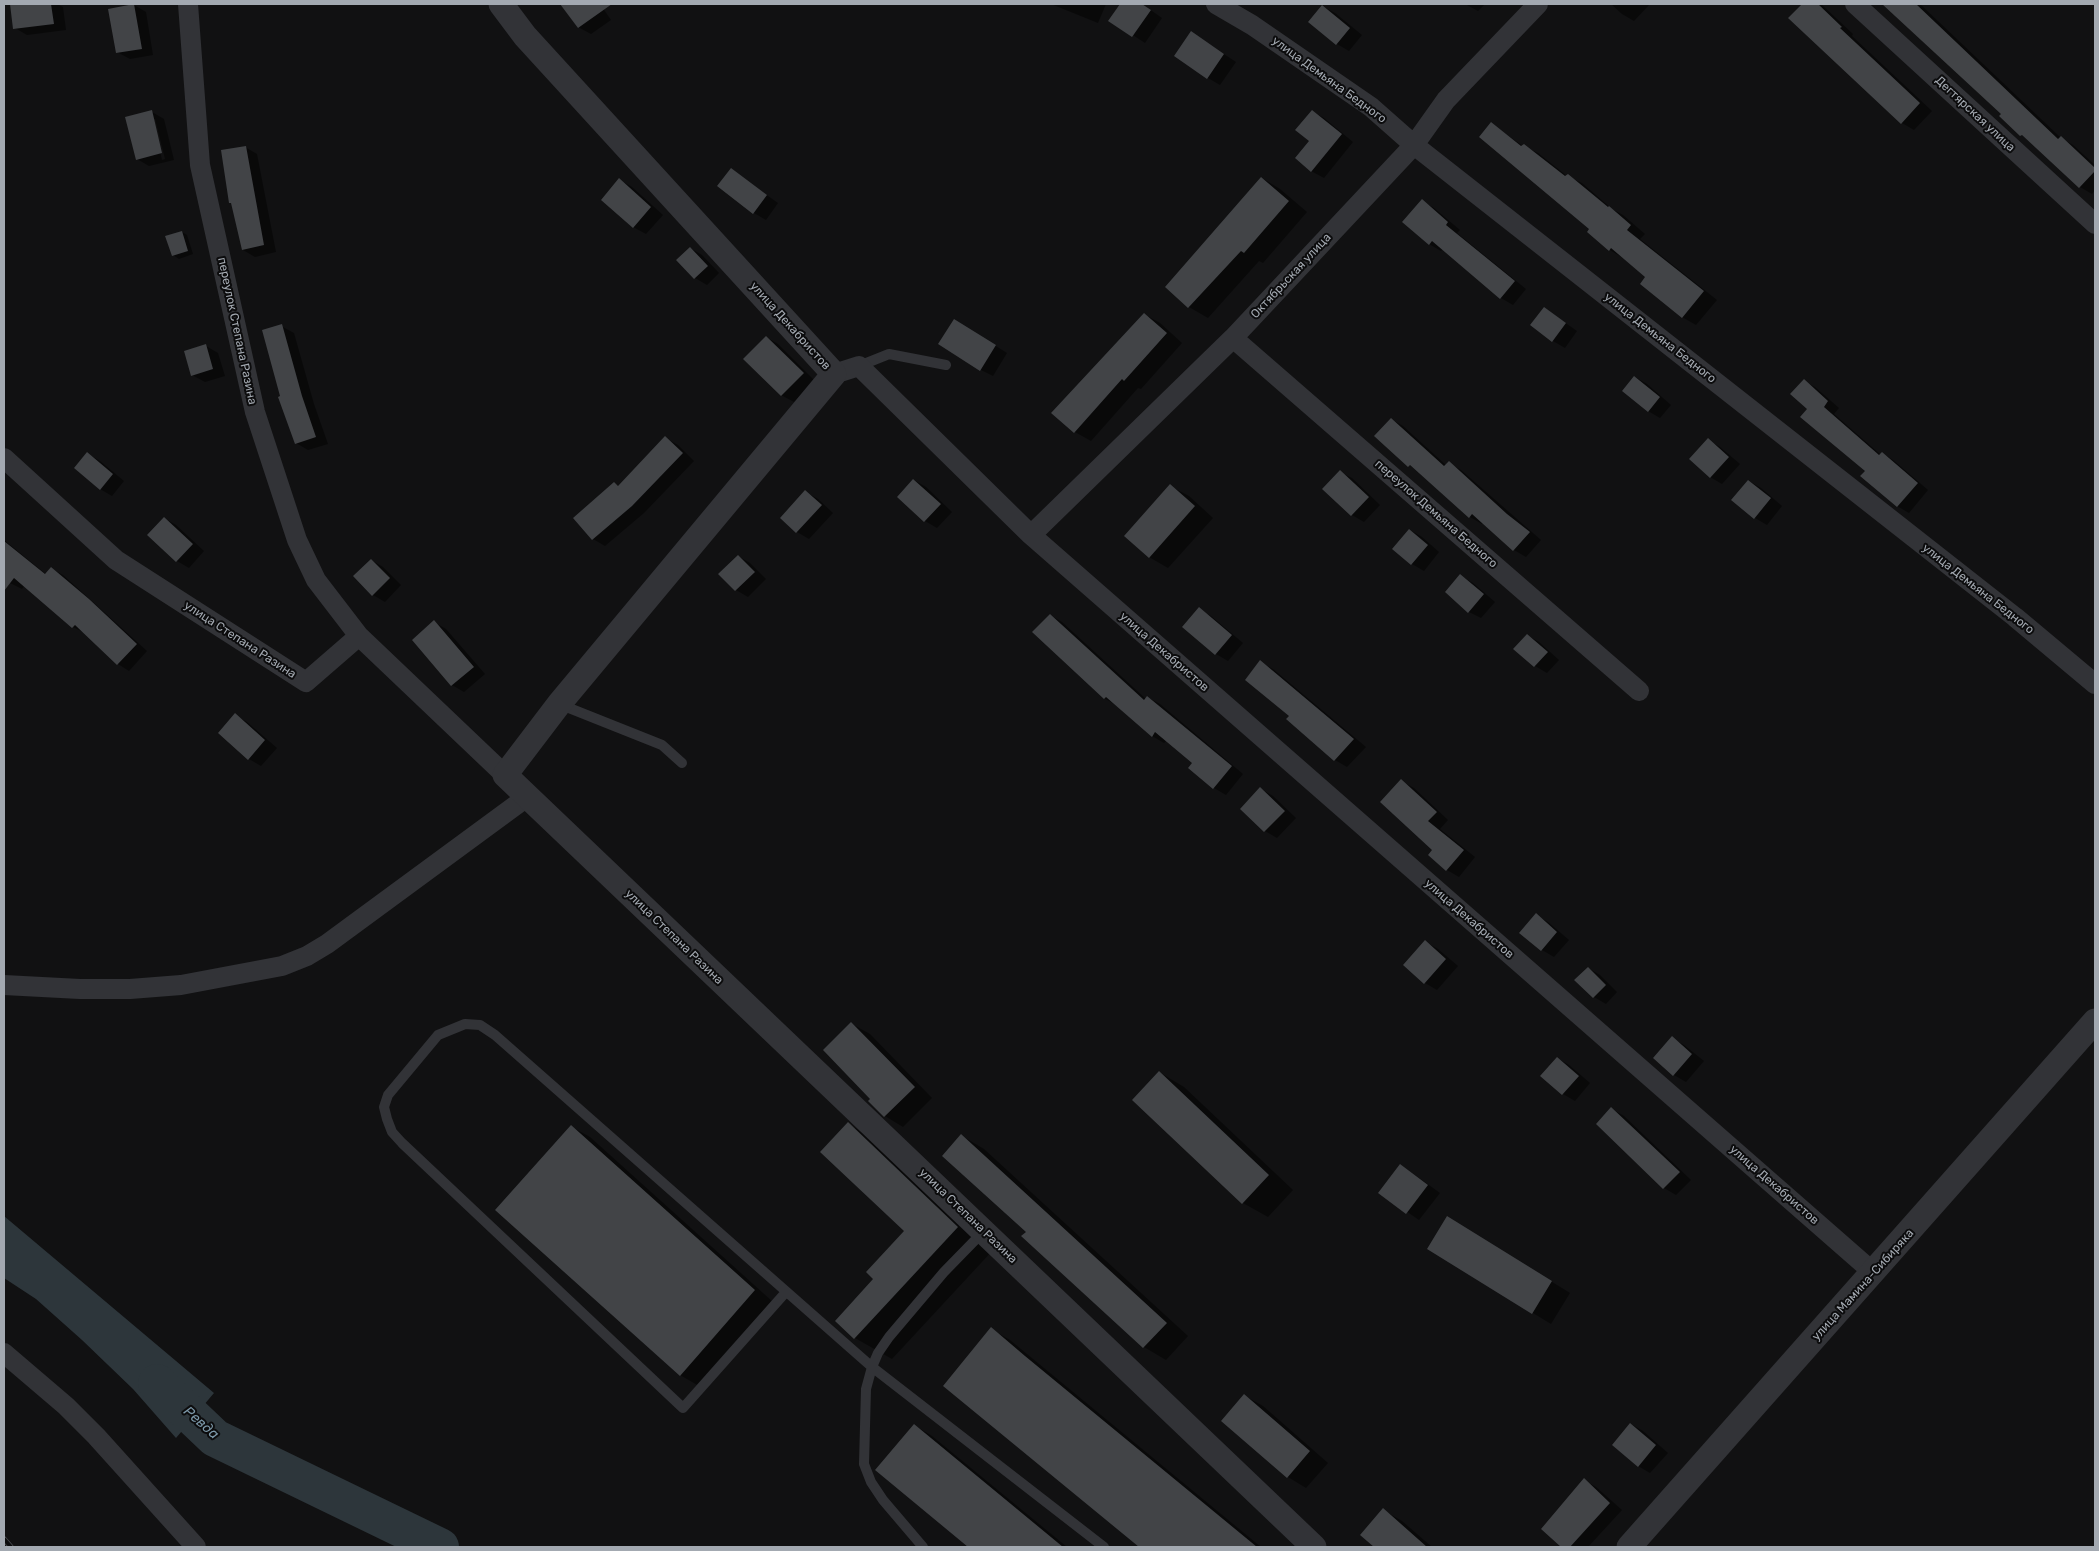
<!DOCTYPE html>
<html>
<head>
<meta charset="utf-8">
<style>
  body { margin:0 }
  #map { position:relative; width:2099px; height:1551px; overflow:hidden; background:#111112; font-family:Rubik,sans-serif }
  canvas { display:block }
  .frame { position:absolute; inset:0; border:5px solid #a3a9b1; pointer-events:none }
</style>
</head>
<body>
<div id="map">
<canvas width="2099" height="1551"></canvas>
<div class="frame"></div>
</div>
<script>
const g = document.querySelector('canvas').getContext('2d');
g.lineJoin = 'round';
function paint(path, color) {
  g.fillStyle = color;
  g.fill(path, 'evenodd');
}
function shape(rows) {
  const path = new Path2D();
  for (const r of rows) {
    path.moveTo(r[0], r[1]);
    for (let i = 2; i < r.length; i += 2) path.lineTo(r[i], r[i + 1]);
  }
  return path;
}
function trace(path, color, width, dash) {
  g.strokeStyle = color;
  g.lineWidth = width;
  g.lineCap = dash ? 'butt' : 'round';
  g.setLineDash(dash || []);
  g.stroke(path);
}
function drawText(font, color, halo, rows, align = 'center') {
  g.font = font + ' Rubik,sans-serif';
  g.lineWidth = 4;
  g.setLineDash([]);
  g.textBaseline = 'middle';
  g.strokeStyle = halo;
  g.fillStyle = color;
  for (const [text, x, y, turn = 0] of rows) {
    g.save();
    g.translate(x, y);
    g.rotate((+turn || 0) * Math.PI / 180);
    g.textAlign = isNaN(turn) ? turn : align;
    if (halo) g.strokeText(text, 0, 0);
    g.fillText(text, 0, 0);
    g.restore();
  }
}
paint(shape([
  [4,1216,214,1393,176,1438,133,1389,82,1340,36,1299,4,1278]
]), '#2d363b');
paint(shape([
  [20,4,57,4,63,7,66,30,27,35,15,28,12,5],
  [562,4,600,4,611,20,591,34,578,27],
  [1051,4,1106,4,1098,23],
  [1121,4,1142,4,1162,18,1145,43,1110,20],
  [1465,4,1485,4,1478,11],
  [1611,4,1650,4,1634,21,1622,14],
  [1803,4,1821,4,1853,34,1852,36,1932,111,1914,130,1902,123,1790,18],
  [1882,4,1920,4,2061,138,2073,145,2095,165,2095,190,2092,194,2080,187,2001,116,2003,114],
  [134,5,146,12,153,55,130,59,117,52],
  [1322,6,1335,13,1362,35,1349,51,1337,44,1310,22],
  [1192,33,1236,62,1220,85,1208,78],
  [1312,111,1324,118,1353,142,1324,178,1311,171],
  [152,112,164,119,174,160,149,166,137,159],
  [153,119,155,119,165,159,162,160],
  [1491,124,1523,146,1538,153,1567,176,1582,183,1612,209,1623,215,1645,234,1640,239,1717,300,1696,325,1682,317,1647,277,1623,258,1610,250,1588,232,1591,229],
  [245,147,257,154,276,252,255,257,243,250,233,204],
  [731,170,778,203,766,220,754,213],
  [1262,178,1280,189,1307,212,1263,263,1259,261,1208,318,1189,307,1167,287],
  [620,180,632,187,663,215,646,234,633,227],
  [1422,201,1434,208,1460,230,1457,233,1526,289,1513,305,1501,298,1443,249,1441,251,1429,244],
  [182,232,187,235,193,254,179,259,173,255],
  [690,248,702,255,719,273,707,285,695,278],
  [1544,308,1577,331,1565,348,1553,341],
  [1144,314,1160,323,1182,343,1141,389,1138,388,1091,441,1075,432,1053,413],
  [281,326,294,333,314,404,328,444,308,450,296,443],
  [967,328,1007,353,993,376,981,370],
  [766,337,778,344,815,381,794,402,781,395],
  [206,346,218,353,225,376,205,382,192,375],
  [1635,377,1647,384,1671,405,1660,418,1648,411],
  [1804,381,1815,387,1839,408,1834,414,1881,455,1882,453,1893,460,1928,490,1909,513,1897,506,1809,409],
  [1391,419,1403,426,1447,466,1449,463,1461,470,1541,540,1526,557,1514,550,1483,522,1482,524,1470,517,1376,436],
  [665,438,678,445,694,461,644,513,605,546,593,539,575,518,615,484,619,486],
  [1708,440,1720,447,1740,464,1722,484,1710,477],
  [88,454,100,461,124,481,112,496,100,489],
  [1340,472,1352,478,1380,505,1364,522,1352,515,1324,489],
  [914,480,926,487,952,512,937,528,925,521,898,497],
  [1749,481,1761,488,1782,506,1767,525,1755,518],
  [1170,486,1189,496,1213,518,1168,568,1149,557],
  [806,492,818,499,833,513,809,539,797,532,782,517],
  [164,518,176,525,204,551,189,568,177,561],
  [1410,530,1422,537,1439,552,1424,571,1412,564],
  [4,540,47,575,52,569,63,575,147,651,129,671,118,664,85,633,73,627,25,585,22,589,10,583,4,578],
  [738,556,750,563,766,579,748,597,736,590],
  [371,560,383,567,401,585,385,602,373,595],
  [1461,576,1473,583,1495,602,1481,618,1469,612],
  [1199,609,1211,616,1243,643,1228,661,1216,654],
  [1050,615,1062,622,1146,699,1147,697,1160,704,1243,774,1226,795,1214,788,1194,762,1167,740,1164,743,1152,736,1116,705,1104,698],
  [434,622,446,629,485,674,464,692,452,685],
  [1527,635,1539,642,1559,660,1547,673,1535,666,1515,648],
  [1260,662,1273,669,1366,747,1347,767,1335,760,1288,719,1291,716],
  [235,715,247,722,277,748,261,766,249,759,219,733],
  [1401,781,1414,788,1448,820,1440,829,1475,857,1459,877,1447,870,1434,850],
  [1261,789,1273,796,1296,818,1277,838,1265,831],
  [1536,915,1548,922,1569,940,1554,957,1542,950,1521,933],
  [1426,942,1438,949,1458,966,1437,990,1425,983,1405,965],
  [1588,968,1600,975,1617,992,1606,1004,1594,997],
  [852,1024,870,1034,932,1098,903,1127,885,1116],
  [1672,1038,1684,1045,1704,1061,1686,1082,1674,1075],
  [1557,1058,1569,1065,1590,1083,1575,1101,1563,1094],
  [1159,1072,1184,1087,1293,1190,1268,1217,1243,1203],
  [1612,1109,1624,1116,1691,1180,1676,1195,1664,1188,1598,1124],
  [848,1124,885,1145,994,1249,892,1359,855,1338,875,1279,906,1231],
  [572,1127,590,1137,773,1302,699,1386,680,1375],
  [962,1136,984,1149,1188,1336,1166,1360,1144,1347,1027,1232],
  [1401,1165,1440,1193,1419,1220,1380,1193],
  [1465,1228,1570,1293,1551,1324,1533,1313],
  [991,1329,1010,1340,1261,1547,1141,1547,945,1385],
  [1245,1396,1263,1406,1328,1463,1306,1488,1288,1477],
  [1631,1424,1643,1431,1668,1453,1650,1473,1638,1466],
  [914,1425,932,1436,1067,1547,970,1547,877,1470],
  [1584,1480,1596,1487,1622,1510,1588,1547,1562,1547,1542,1529],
  [1383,1510,1402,1521,1432,1547,1376,1547,1362,1535]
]), '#0007');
trace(shape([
  [157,1383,215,1438,440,1547]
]), '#2d363b', 38);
paint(shape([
  [10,4,51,4,54,24,13,29],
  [134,4,142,49,116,53,108,9],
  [560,4,612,4,578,28],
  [1120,4,1142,4,1151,10,1132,37,1108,21],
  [1802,4,1818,4,1842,27,1840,28,1920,103,1901,124,1788,18],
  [1882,4,1916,4,2058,139,2061,136,2095,168,2095,171,2079,188,2022,135,2020,136,1999,116,2001,114],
  [1322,5,1350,28,1336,45,1308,22],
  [1191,31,1224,54,1207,79,1174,56],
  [152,110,162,153,136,160,125,117],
  [1312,110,1342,134,1311,172,1295,158,1309,141,1295,130],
  [1491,122,1521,146,1524,144,1565,176,1568,174,1608,207,1609,206,1631,225,1627,230,1704,291,1682,318,1640,284,1645,277,1611,248,1609,251,1587,232,1589,229,1479,137],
  [246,146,264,245,242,250,231,203,229,203,221,150],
  [731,168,767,195,753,214,717,186],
  [1261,177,1289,201,1244,253,1241,251,1188,308,1165,287],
  [619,178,651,207,633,228,601,200],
  [1422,199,1448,222,1446,225,1515,281,1500,299,1432,241,1429,245,1402,222],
  [182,231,188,251,172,256,165,236],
  [690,247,708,266,694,279,676,260],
  [1544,307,1566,323,1552,342,1530,325],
  [1144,313,1167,333,1124,381,1122,379,1074,433,1051,413],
  [954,319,996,345,980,371,938,344],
  [282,324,302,396,316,437,295,444,278,397,280,396,262,330],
  [766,336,804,373,781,396,743,359],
  [206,344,213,369,191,376,184,351],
  [1634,376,1660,397,1648,412,1622,391],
  [1804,379,1828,401,1824,407,1879,455,1882,452,1918,483,1897,507,1860,476,1865,471,1800,417,1807,409,1790,394],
  [1391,418,1444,466,1449,461,1507,514,1530,532,1513,551,1472,514,1469,518,1410,465,1408,467,1374,436],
  [665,436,683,453,632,506,592,540,573,518,614,482,618,486],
  [1708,438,1729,457,1710,478,1689,459],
  [87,452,113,474,100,490,74,468],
  [1340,470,1369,497,1351,516,1322,489],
  [913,479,941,504,924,522,897,497],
  [1748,480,1771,498,1754,519,1731,500],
  [1170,484,1195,506,1149,558,1124,536],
  [805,490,822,505,796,533,780,518],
  [164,517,193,544,176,562,147,535],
  [1409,529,1428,545,1411,565,1392,549],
  [4,541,45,574,51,567,89,599,137,644,117,665,75,625,72,628,14,578,4,591],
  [738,555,755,572,735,591,718,574],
  [371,559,390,578,372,596,353,576],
  [1460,574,1484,594,1468,613,1445,592],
  [1199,607,1232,635,1215,655,1182,627],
  [1050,614,1144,700,1147,696,1232,766,1213,789,1188,768,1192,763,1155,732,1152,737,1106,697,1104,699,1032,632],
  [434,620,474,667,451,686,412,640],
  [1527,634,1548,652,1534,667,1513,649],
  [1260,660,1354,739,1334,761,1286,719,1289,716,1245,680],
  [235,713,265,740,248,760,218,733],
  [1401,779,1437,812,1428,821,1464,850,1446,871,1428,855,1432,850,1380,802],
  [1260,787,1285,811,1264,832,1240,809],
  [1536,913,1557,932,1541,951,1519,933],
  [1425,940,1446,959,1424,984,1403,965],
  [1588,967,1606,985,1593,998,1574,980],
  [851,1022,915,1087,884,1117,868,1101,870,1099,823,1050],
  [1672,1036,1692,1054,1673,1076,1653,1058],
  [1557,1057,1579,1076,1562,1095,1540,1076],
  [1159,1071,1269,1175,1242,1204,1132,1100],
  [1611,1107,1680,1172,1663,1189,1596,1124],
  [848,1122,958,1227,854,1339,835,1321,873,1279,866,1272,904,1231,820,1152],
  [571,1125,755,1290,680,1376,495,1210],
  [961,1134,1167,1323,1143,1348,1021,1236,1026,1232,942,1156],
  [1400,1164,1428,1185,1406,1214,1378,1193],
  [1447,1216,1552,1281,1532,1314,1427,1249],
  [991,1327,1025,1356,1257,1547,1139,1547,943,1386],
  [1244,1394,1310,1451,1287,1478,1221,1421],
  [1630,1423,1656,1445,1638,1467,1612,1445],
  [914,1424,1063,1547,968,1547,875,1470],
  [1584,1478,1610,1503,1570,1547,1561,1547,1541,1529],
  [1383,1508,1427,1547,1374,1547,1360,1535]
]), '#424447');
trace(shape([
  [859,366,889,354,946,365],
  [559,704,662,745,682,763],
  [786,1292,683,1408,402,1143,392,1132,387,1119,384,1107,388,1095,438,1035,465,1024,480,1025,495,1035,872,1367,1104,1547],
  [923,1547,883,1500,871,1482,864,1464,866,1389,872,1367,878,1353,889,1337,944,1272,983,1232]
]), '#323337', 10);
trace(shape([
  [188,4,200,165,255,412,297,540,316,580,359,636,505,775],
  [1216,4,1252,25,1371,107,1414,145,2015,617,2095,684],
  [1855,4,2095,224],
  [1233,338,1639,691],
  [834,374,859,366,1031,535,1874,1273],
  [4,458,116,560,306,682,359,636],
  [1031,535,1233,338,1414,145,1446,100,1538,4],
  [4,985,80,989,130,989,181,985,282,966,307,956,327,944,527,797],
  [4,1353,66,1406,96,1436,196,1547]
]), '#323337', 20);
trace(shape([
  [501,4,525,36,834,374,559,704,505,775,1314,1547],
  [1629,1547,2095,1021]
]), '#323337', 25);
const rail = shape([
  [4,1539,11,1547]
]);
trace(rail, '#4b4d51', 5.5);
trace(rail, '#0c0c0d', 4, [11]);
drawText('12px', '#a3a9b1', '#0c0c0d', [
  ["улица Демьяна Бедного",1329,80,36],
  ["Дегтярская улица",1975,114,43],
  ["Октябрьская улица",1291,276,-47],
  ["улица Декабристов",790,326,48],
  ["переулок Степана Разина",237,331,78],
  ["улица Демьяна Бедного",1660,338,38],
  ["переулок Демьяна Бедного",1436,514,41],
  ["улица Демьяна Бедного",1978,589,38],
  ["улица Степана Разина",240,640,33],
  ["улица Декабристов",1164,652,41],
  ["улица Декабристов",1469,919,41],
  ["улица Степана Разина",674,937,44],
  ["улица Декабристов",1774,1185,41],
  ["улица Степана Разина",968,1216,44],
  ["улица Мамина-Сибиряка",1863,1285,-48]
]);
drawText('italic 14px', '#7d99aa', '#0c0c0d', [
  ["Ревда",201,1423,41]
]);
</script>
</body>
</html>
